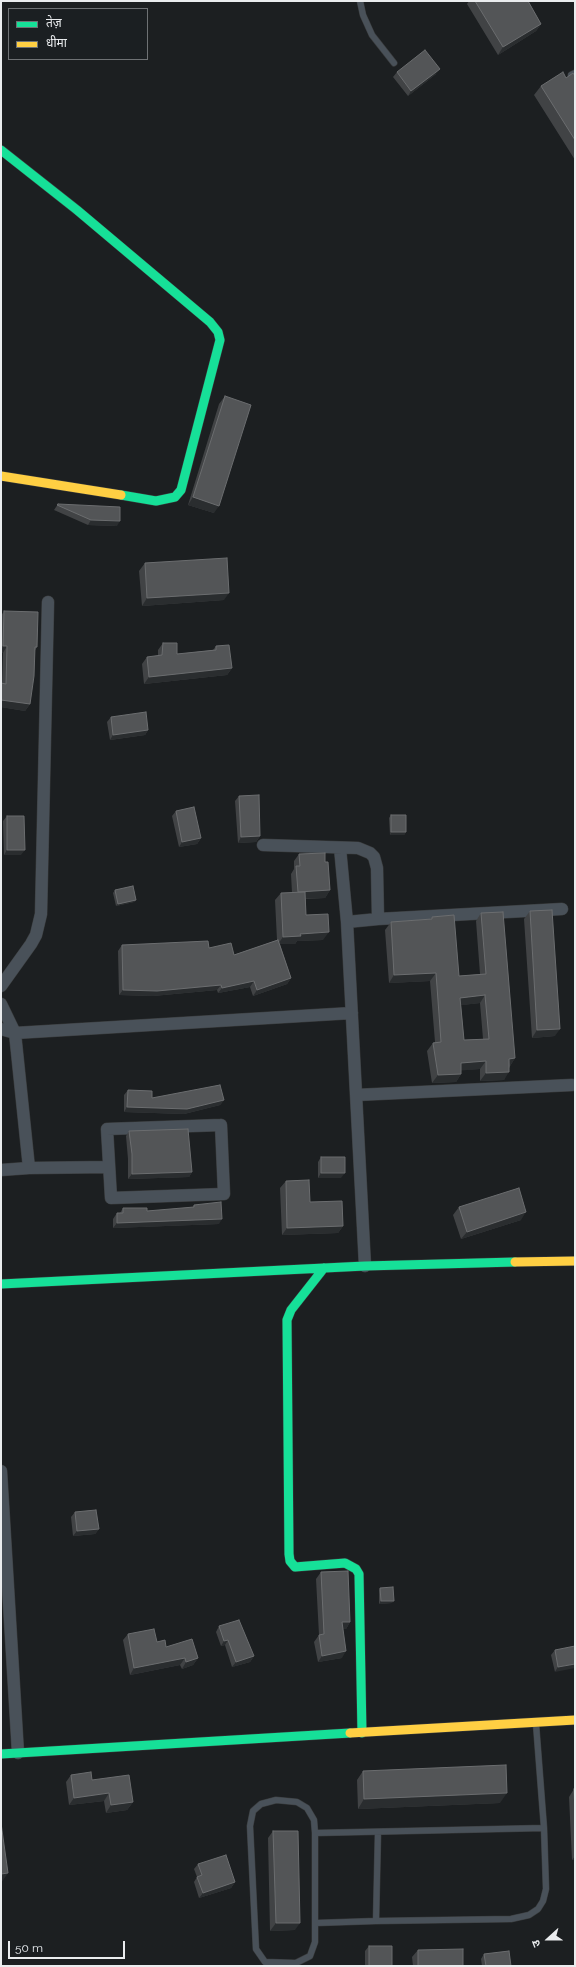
<!DOCTYPE html>
<html>
<head>
<meta charset="utf-8">
<style>
  body { margin:0 }
  #map { position:relative; width:576px; height:1967px; overflow:hidden; background:#1c1f21; font-family:Raleway,"Noto Sans Devanagari",sans-serif }
  canvas { display:block }
  .frame { position:absolute; inset:0; border:2px solid #eaecee; pointer-events:none }
  .legend { position:absolute; left:8px; top:8px; width:140px; height:52px; box-sizing:border-box; background:#1b1f22; border:1px solid #6e7174; margin:0; padding:5px 7px; list-style:none; font-size:12px; color:#eaecee }
  .legend li { display:flex; align-items:center; gap:8px; height:20px }
  .legend b { width:20px; border:1px solid #6e7174 }
  .north { position:absolute; left:528px; top:1919px; width:40px; height:40px; -webkit-text-stroke:3px #1b1f22; paint-order:stroke; rotate:249deg; font-size:11px; font-weight:700; line-height:16px; text-align:center; color:#eaecee }
  .north::after { content:''; display:block; margin:auto; width:14px; height:18px; background:#eaecee; clip-path:polygon(50% 0,100% 100%,50% 72%,0 100%) }
  .scale { position:absolute; left:8px; top:1941px; width:117px; height:18px; box-sizing:border-box; border:2px solid #eaecee; border-top:0; padding-left:5px; font-size:12px; line-height:14px; white-space:nowrap; color:#eaecee; -webkit-text-stroke:3px #1b1f22; paint-order:stroke }
</style>
</head>
<body>
<div id="map">
<canvas width="576" height="1967"></canvas>
<div class="frame"></div>
<ul class="legend">
<li><b style="height:5px;background:#16e098"></b>तेज़</li>
<li><b style="height:5px;background:#ffcf43"></b>धीमा</li>
</ul>
<div class="north">उ</div>
<div class="scale">50 m</div>
</div>
<script>
const g = document.querySelector('canvas').getContext('2d');
g.lineJoin = 'round';
function shape(rows) {
  const path = new Path2D();
  for (const r of rows) {
    path.moveTo(r[0], r[1]);
    for (let i = 2; i < r.length; i += 2) path.lineTo(r[i], r[i + 1]);
  }
  return path;
}
function trace(path, color, width, dash) {
  g.strokeStyle = color;
  g.lineWidth = width;
  g.lineCap = dash ? 'butt' : 'round';
  g.setLineDash(dash || []);
  g.stroke(path);
}
function paint(path, color) {
  g.fillStyle = color;
  g.fill(path, 'evenodd');
}
const lane = shape([
  [360,1,363,15,372,35,394,63],
  [575,73,571,75,571,82,575,89],
  [315,1833,315,1942,310,1956,296,1963,265,1962,256,1949,250,1826,253,1811,261,1804,276,1800,297,1802,307,1808,314,1820,315,1833,544,1828,536,1724],
  [376,1921,511,1919,529,1915,538,1909,543,1901,546,1889,544,1828],
  [316,1923,376,1921,378,1832]
]);
const street = shape([
  [263,845,358,848,370,853,374,857,377,868,378,919],
  [340,848,347,922,365,1266],
  [347,922,378,919,562,909],
  [1,986,31,944,36,935,41,914,48,602],
  [1,1004,15,1033,29,1168,109,1167],
  [1,1029,15,1033,352,1013],
  [356,1095,572,1085],
  [221,1125,224,1194,111,1198,107,1129,221,1125],
  [1,1170,29,1168],
  [1,1471,18,1753]
]);
const fast = shape([
  [1,150,77,210,210,322,218,332,220,340,181,490,175,497,156,501,121,495],
  [324,1268,291,1310,287,1320,289,1554,290,1561,295,1567,345,1563,356,1569,359,1574,362,1733],
  [1,1284,365,1266,515,1262],
  [1,1754,350,1733]
]);
const slow = shape([
  [1,476,121,495],
  [515,1262,575,1261],
  [350,1733,575,1720]
]);
trace(lane, '#3a3c3d', 7);
trace(street, '#3a3c3d', 13);
trace(fast, '#3a3c3d', 10);
trace(slow, '#3a3c3d', 10);
trace(lane, '#495159', 6);
trace(street, '#495159', 12);
trace(fast, '#16e098', 9);
trace(slow, '#ffcf43', 9);
paint(shape([
  [469,1,528,1,541,24,536,31,498,55,467,4],
  [397,72,436,74,408,96,393,77],
  [575,76,575,160,534,95,541,86,566,78],
  [225,396,214,513,188,505,219,404],
  [58,504,117,526,88,525,54,510],
  [145,563,224,600,142,606,139,571],
  [4,611,37,647,34,652,30,704,25,711,1,707,1,684,2,683,3,653,1,653,1,616],
  [163,643,177,654,213,650,216,646,232,668,227,675,144,684,142,664,147,657,158,656,158,650],
  [111,717,148,730,145,735,110,740,107,722],
  [239,796,260,836,256,842,238,843,235,801],
  [176,811,201,838,197,844,179,847,172,816],
  [391,815,406,832,404,835,390,835,389,818],
  [7,816,21,855,4,855,3,821],
  [299,854,325,862,330,890,325,898,306,899,306,915,323,940,297,941,295,944,280,944,291,978,287,984,253,996,250,987,218,993,217,990,153,996,119,995,118,951,122,945,209,948,234,955,277,940,275,900,281,893,292,893,291,874,294,869,294,861],
  [115,890,136,900,134,902,116,906,113,893],
  [530,911,555,1036,532,1038,524,919],
  [481,913,515,1058,510,1066,504,1080,480,1081,480,1069,461,1070,461,1074,456,1082,432,1083,427,1051,433,1043,435,1042,430,981,389,983,385,930,391,922,430,919,432,917,459,976,480,974,476,921],
  [480,1003,483,1039,464,1040,461,1005],
  [128,1090,152,1098,224,1100,220,1105,184,1114,124,1112,124,1095],
  [129,1131,192,1172,189,1177,128,1179,128,1159,126,1136],
  [321,1157,341,1178,318,1178,318,1162],
  [286,1181,310,1202,343,1226,338,1233,282,1235,280,1188],
  [194,1205,219,1224,113,1228,113,1219,117,1213,120,1213,123,1208,147,1211,192,1208],
  [459,1207,521,1220,461,1239,453,1215],
  [75,1512,99,1529,95,1534,73,1536,71,1517],
  [321,1572,350,1622,346,1629,343,1629,342,1658,318,1662,314,1642,319,1635,316,1579],
  [380,1588,392,1603,379,1604,379,1590],
  [219,1626,254,1656,250,1662,232,1667,225,1645,221,1646,216,1632],
  [128,1634,157,1642,166,1647,198,1658,193,1665,182,1669,180,1665,130,1675,123,1640],
  [575,1646,555,1672,551,1655,555,1650],
  [363,1771,500,1803,358,1809,357,1780],
  [71,1775,92,1780,133,1802,127,1810,106,1813,104,1801,69,1805,66,1782],
  [574,1789,575,1789,575,1860,572,1860,569,1797],
  [273,1831,295,1930,270,1931,268,1838],
  [198,1864,235,1882,231,1888,199,1898,194,1882,197,1877,194,1869],
  [369,1946,392,1966,365,1966,365,1951],
  [418,1950,463,1966,413,1966,412,1957],
  [484,1954,511,1966,482,1966,481,1959]
]), '#414345');
paint(shape([
  [541,24,536,31,498,55,503,47],
  [440,69,436,74,408,96,411,91],
  [193,497,219,506,214,513,188,505],
  [91,520,120,521,117,526,88,525],
  [229,593,224,600,142,606,147,598],
  [3,646,7,646,3,653,1,653,1,650],
  [232,668,227,675,144,684,149,677],
  [1,700,30,704,25,711,1,707],
  [148,730,145,735,110,740,113,735],
  [391,832,406,832,404,835,390,835],
  [260,836,256,842,238,843,241,837],
  [201,838,197,844,179,847,182,842],
  [7,850,25,850,21,855,4,855],
  [330,890,325,898,292,899,298,892],
  [136,900,134,902,116,906,118,904],
  [329,932,323,940,297,941,295,944,278,944,283,937,300,934],
  [436,973,430,981,389,983,394,975],
  [291,978,287,984,253,996,257,990],
  [254,981,250,987,218,993,222,988],
  [221,985,217,990,153,996,119,995,123,990],
  [485,995,480,1003,455,1006,460,998],
  [560,1029,555,1036,532,1038,537,1030],
  [515,1058,510,1066,509,1059],
  [486,1061,480,1069,455,1071,461,1063],
  [509,1072,504,1080,480,1081,486,1073],
  [461,1074,456,1082,432,1083,438,1075],
  [224,1100,220,1105,184,1114,124,1112,127,1107],
  [192,1172,189,1177,128,1179,132,1174],
  [321,1173,345,1173,341,1178,318,1178],
  [526,1212,521,1220,461,1239,467,1232],
  [222,1219,219,1224,113,1228,117,1223],
  [343,1226,338,1233,282,1235,287,1228],
  [99,1529,95,1534,73,1536,77,1531],
  [381,1601,394,1601,392,1603,379,1604],
  [342,1622,350,1622,346,1629,337,1629],
  [228,1640,225,1645,221,1646,224,1641],
  [346,1651,342,1658,318,1662,322,1656],
  [254,1656,250,1662,232,1667,236,1662],
  [185,1658,180,1665,130,1675,134,1668],
  [198,1658,193,1665,182,1669,186,1662],
  [575,1664,575,1668,555,1672,558,1667],
  [109,1793,104,1801,69,1805,74,1798],
  [507,1793,500,1803,358,1809,364,1799],
  [133,1802,127,1810,106,1813,111,1805],
  [575,1856,575,1860,572,1860],
  [8,1873,1,1883,1,1874],
  [235,1882,231,1888,199,1898,203,1893],
  [276,1923,300,1923,295,1930,270,1931]
]), '#2a2d2f');
const building = shape([
  [475,1,528,1,541,24,503,47,475,1],
  [425,50,440,69,411,91,397,72,425,50],
  [563,72,566,78,573,73,575,76,575,140,541,86,563,72],
  [225,396,251,405,219,506,193,497,225,396],
  [58,504,120,507,120,521,91,520,57,505,58,504],
  [227,558,229,593,147,598,145,563,227,558],
  [4,611,38,612,37,647,35,647,34,676,30,704,1,700,1,683,6,684,7,646,3,646,4,611],
  [163,643,177,643,177,654,216,650,216,646,229,645,232,668,149,677,147,657,162,655,163,643],
  [146,712,148,730,113,735,111,717,146,712],
  [259,795,260,836,241,837,239,796,259,795],
  [194,807,201,838,182,842,176,811,194,807],
  [391,815,406,815,406,832,391,832,391,815],
  [7,816,24,816,25,850,7,850,7,816],
  [325,853,325,862,328,862,330,890,298,892,296,866,300,866,299,854,325,853],
  [133,886,136,900,118,904,115,890,133,886],
  [305,892,306,915,328,914,329,932,300,934,301,936,283,937,281,893,305,892],
  [552,910,560,1029,537,1030,530,911,552,910],
  [503,912,515,1058,509,1059,509,1072,486,1073,486,1061,461,1063,461,1074,438,1075,433,1043,441,1042,436,973,394,975,391,922,432,919,432,917,454,915,459,976,486,974,481,913,503,912],
  [485,995,489,1039,464,1040,460,998,485,995],
  [278,940,291,978,257,990,254,981,222,988,221,985,157,991,123,990,122,945,208,941,209,948,231,943,234,955,278,940],
  [220,1085,224,1100,187,1109,127,1107,128,1090,152,1091,152,1098,220,1085],
  [188,1129,192,1172,132,1174,132,1154,129,1131,188,1129],
  [321,1157,345,1157,345,1173,321,1173,321,1157],
  [309,1180,310,1202,342,1201,343,1226,287,1228,286,1181,309,1180],
  [519,1188,526,1212,467,1232,459,1207,519,1188],
  [221,1202,222,1219,117,1223,117,1213,123,1213,123,1208,147,1208,147,1211,194,1207,194,1205,221,1202],
  [96,1510,99,1529,77,1531,75,1512,96,1510],
  [348,1571,350,1622,342,1622,346,1651,322,1656,319,1635,324,1634,321,1572,348,1571],
  [393,1587,394,1601,381,1601,380,1588,393,1587],
  [239,1620,254,1656,236,1662,228,1640,224,1641,219,1626,239,1620],
  [154,1629,157,1642,165,1640,166,1647,192,1639,198,1658,186,1662,185,1658,134,1668,128,1634,154,1629],
  [575,1646,575,1664,558,1667,555,1650,575,1646],
  [506,1765,507,1793,364,1799,363,1771,506,1765],
  [91,1772,92,1780,129,1775,133,1802,111,1805,109,1793,74,1798,71,1775,91,1772],
  [574,1789,575,1789,575,1811,574,1789],
  [1,1823,8,1873,1,1874,1,1823],
  [273,1831,298,1831,300,1923,276,1923,273,1831],
  [226,1855,235,1882,203,1893,197,1877,202,1875,198,1864,226,1855],
  [369,1946,392,1946,392,1966,369,1966,369,1946],
  [463,1949,463,1966,418,1966,418,1950,463,1949],
  [509,1951,511,1966,486,1966,484,1954,509,1951]
]);
paint(building, '#535557');
trace(building, '#6b6d6f', 1);
</script>
</body>
</html>
